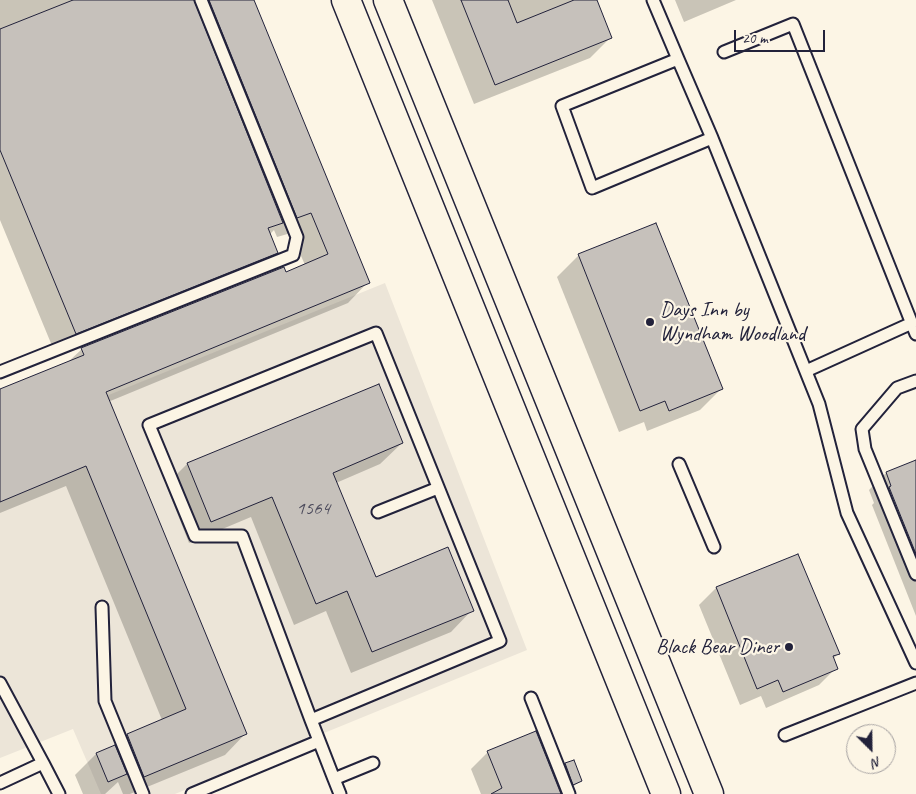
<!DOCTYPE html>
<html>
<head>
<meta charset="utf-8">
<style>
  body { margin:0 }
  #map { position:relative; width:916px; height:794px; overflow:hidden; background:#fcf5e5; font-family:Caveat,sans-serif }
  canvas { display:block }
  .north { position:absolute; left:846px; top:724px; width:50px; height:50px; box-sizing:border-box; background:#fcf5e5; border:1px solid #a5a1a1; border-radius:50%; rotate:157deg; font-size:14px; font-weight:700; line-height:20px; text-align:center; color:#22223b }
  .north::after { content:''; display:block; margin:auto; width:18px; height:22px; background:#22223b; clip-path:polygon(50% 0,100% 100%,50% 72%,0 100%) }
  .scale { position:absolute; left:734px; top:30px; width:91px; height:22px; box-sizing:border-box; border:2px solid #22223b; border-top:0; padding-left:6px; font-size:15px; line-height:18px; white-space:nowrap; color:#22223b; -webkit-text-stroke:4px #fcf5e5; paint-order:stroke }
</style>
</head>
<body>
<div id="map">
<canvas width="916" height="794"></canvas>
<div class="north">N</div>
<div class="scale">20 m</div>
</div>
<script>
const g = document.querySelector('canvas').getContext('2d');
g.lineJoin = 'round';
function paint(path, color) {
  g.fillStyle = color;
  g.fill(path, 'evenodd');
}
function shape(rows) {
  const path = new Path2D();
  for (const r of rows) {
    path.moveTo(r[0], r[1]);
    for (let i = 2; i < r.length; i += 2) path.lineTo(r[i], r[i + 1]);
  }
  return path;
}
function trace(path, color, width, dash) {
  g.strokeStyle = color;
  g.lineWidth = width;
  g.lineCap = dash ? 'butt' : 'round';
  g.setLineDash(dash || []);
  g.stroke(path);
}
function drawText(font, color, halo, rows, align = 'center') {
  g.font = font + ' Caveat,sans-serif';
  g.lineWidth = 4.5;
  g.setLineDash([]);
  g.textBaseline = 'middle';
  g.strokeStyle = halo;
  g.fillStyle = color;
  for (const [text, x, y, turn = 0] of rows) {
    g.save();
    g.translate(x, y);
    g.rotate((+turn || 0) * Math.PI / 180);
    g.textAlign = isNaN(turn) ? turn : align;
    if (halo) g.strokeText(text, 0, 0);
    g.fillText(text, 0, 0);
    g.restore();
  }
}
paint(shape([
  [385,283,527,650,175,794,101,794,73,729,0,758,0,439]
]), '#ece5d8');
paint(shape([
  [0,0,252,0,368,282,348,303,108,402,245,734,225,755,130,794,123,794,118,782,105,794,83,794,75,775,96,754,115,748,127,735,162,720,66,486,0,513,0,390,68,362,82,349,305,265,291,233,277,237,274,230,269,235,277,252,256,273,55,353,0,220],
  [432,0,596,0,611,37,590,58,474,104],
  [675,0,736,0,684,22],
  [579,255,721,389,700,410,647,431,644,422,619,432,557,277],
  [378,386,402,443,380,464,336,483,375,579,472,610,451,632,351,673,326,611,294,625,251,517,189,543,166,485,187,464],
  [916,461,916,616,872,505,874,503,869,490,886,473],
  [716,588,839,653,833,659,836,668,819,685,766,708,761,696,740,705,699,605],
  [488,752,560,794,481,794,471,769],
  [566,764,581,781,568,790,560,770]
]), '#0003');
const building = shape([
  [73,0,194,0,283,223,268,228,278,253,76,334,0,150,0,29,73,0],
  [209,0,254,0,370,283,106,392,247,734,144,777,127,734,186,709,86,466,0,502,0,389,84,355,81,348,284,267,286,272,328,254,311,213,297,218,209,0],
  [461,0,508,0,517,23,574,0,597,0,612,38,495,85,461,0],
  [656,223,723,389,669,411,665,401,640,411,578,254,656,223],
  [379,384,403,443,333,473,376,577,448,547,474,611,372,652,347,591,316,604,272,497,211,522,187,463,379,384],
  [916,460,916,554,889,487,891,486,886,472,916,460],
  [798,554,840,654,833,656,838,669,783,692,778,680,757,689,716,587,798,554],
  [536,731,561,794,491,794,502,788,487,751,536,731],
  [115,745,127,774,108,782,96,753,115,745],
  [574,760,582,781,573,785,565,763,574,760]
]);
paint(building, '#c6c1bb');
trace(building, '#22223b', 1);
const lane = shape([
  [653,0,678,59],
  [724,52,793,24,916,334],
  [712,138,678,59,562,106,592,188,712,138,819,404,847,513,916,663],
  [806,371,912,323],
  [0,372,293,255,297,237,201,0],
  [916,381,897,388,862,429,865,449,916,574],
  [679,464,714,547],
  [378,512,438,488],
  [102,607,105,701,143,794],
  [0,683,43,763],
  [531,698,569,794],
  [311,720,500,641,376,333,149,425,195,536,242,536,311,720,334,779],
  [785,735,916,683],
  [0,783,43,763,59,794],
  [192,794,319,741],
  [340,794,334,779,373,763]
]);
const highway = shape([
  [346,0,666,794],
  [388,0,709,794]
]);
trace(lane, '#22223b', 15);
trace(highway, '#22223b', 31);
trace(lane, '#fcf5e5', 11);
trace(highway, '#fcf5e5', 28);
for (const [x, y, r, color] of [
  [650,322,5,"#22223b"],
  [789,647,5,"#22223b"]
]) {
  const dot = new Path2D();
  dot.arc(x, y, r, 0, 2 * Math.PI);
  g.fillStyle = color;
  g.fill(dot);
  trace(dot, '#fcf5e5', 2);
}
drawText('19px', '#4b4a5b', null, [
  ["1564",313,509]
]);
drawText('21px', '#22223b', '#fcf5e5', [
  ["Days Inn by",660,310],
  ["Wyndham Woodland",660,334],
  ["Black Bear Diner",779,647,"right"]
], 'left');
</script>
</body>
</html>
